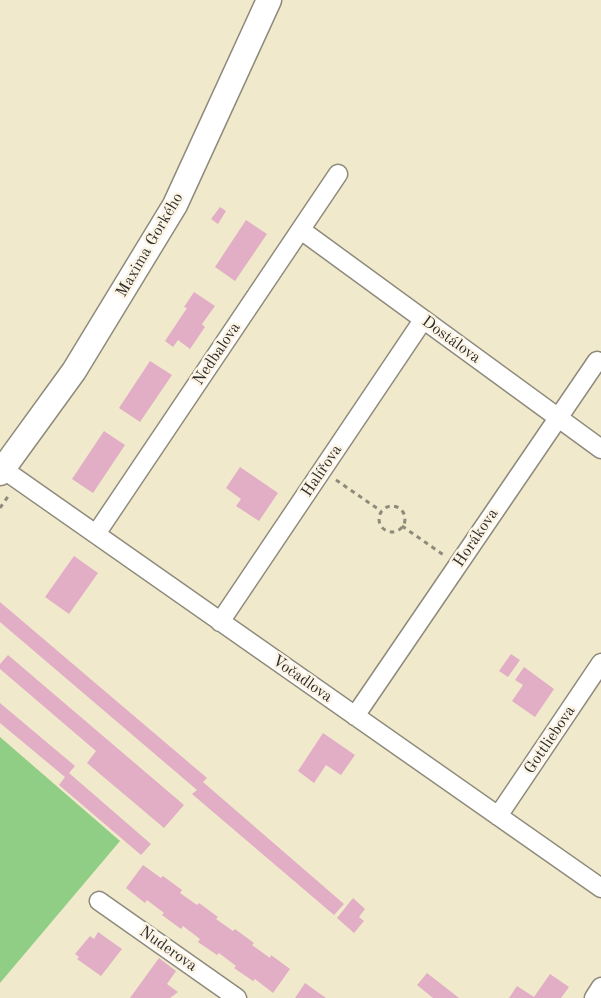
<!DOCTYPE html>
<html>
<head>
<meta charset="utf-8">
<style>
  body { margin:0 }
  canvas { display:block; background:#f0e9cc }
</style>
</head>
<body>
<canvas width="601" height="998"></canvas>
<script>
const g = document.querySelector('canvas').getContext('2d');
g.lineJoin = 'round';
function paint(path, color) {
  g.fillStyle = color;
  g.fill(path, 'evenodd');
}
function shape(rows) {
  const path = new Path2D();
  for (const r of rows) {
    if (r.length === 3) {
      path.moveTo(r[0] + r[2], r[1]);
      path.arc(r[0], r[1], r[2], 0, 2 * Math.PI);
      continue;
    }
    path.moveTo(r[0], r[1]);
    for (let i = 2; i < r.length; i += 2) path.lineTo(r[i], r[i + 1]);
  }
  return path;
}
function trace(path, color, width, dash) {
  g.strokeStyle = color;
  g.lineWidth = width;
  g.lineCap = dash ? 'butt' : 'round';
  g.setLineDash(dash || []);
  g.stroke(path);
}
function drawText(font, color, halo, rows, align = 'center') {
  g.font = font + ' "Old Standard TT",serif';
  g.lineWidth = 5;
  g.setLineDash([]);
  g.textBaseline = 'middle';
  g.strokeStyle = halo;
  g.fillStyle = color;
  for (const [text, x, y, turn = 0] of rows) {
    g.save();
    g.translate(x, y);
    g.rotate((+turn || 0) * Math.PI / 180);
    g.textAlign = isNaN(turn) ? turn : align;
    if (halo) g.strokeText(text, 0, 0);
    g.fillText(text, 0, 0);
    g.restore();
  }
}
paint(shape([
  [0,737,120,841,0,983]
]), '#8fce84');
paint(shape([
  [220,207,226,211,218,224,211,219],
  [246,220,267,234,235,281,215,267],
  [194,292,215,306,202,324,205,327,190,349,178,340,173,347,165,341,187,308,184,307],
  [150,361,172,375,140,422,119,408],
  [104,431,125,445,93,493,72,479],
  [240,467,278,493,259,521,236,506,241,499,226,488],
  [74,556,98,573,69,614,45,597],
  [0,602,207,778,203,782,344,904,334,915,192,794,197,790,0,622],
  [511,654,520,660,508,677,499,671],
  [8,655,184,805,164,828,87,763,96,751,0,669,0,664],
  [524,667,554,689,535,717,512,701,523,685,515,680],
  [0,703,75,766,69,773,151,844,141,855,59,785,65,777,0,723],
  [323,733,355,755,341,775,326,765,314,783,298,771],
  [143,865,161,878,163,876,182,890,180,893,197,905,199,903,218,917,216,919,233,931,235,929,254,943,252,945,270,958,271,955,290,969,273,993,255,979,253,981,234,968,236,966,219,953,217,955,198,942,200,939,183,926,181,929,162,915,164,913,147,900,145,903,126,888],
  [353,898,365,909,359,917,364,921,354,933,337,918],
  [98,932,122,949,101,976,77,959,79,957,75,954,90,936,94,939],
  [159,958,176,971,167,984,178,992,170,998,130,998],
  [427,973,445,987,459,998,433,998,417,985],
  [550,974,569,987,561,998,509,998,517,986,534,997],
  [305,983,326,998,295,998]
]), '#e1aec5');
const minor = shape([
  [301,230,601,449],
  [3,469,601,888],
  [96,534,338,174],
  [220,622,423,320],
  [355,716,597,361],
  [498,816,601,663],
  [99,901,237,998],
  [594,998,601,987]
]);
const tertiary = shape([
  [0,473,74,371,175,205,269,0]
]);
trace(minor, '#8e8a7c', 21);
trace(tertiary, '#8e8a7c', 27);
trace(shape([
  [336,480,381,511],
  [392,519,13],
  [0,508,9,495],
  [402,526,445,556]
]), '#8e8a7c', 3, [4.5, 4.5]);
trace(minor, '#fff', 18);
trace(tertiary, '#fff', 24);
drawText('16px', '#2b2b2b', '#fcf5e5', [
  ["Maxima Gorkého",150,245,-60],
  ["Dostálova",451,340,36],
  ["Nedbalova",217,354,-56],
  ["Halířova",322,471,-56],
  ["Horákova",476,538,-56],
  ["Vočadlova",302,679,35],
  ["Gottliebova",550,740,-56],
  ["Nuderova",168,949,35]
]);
</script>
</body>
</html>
